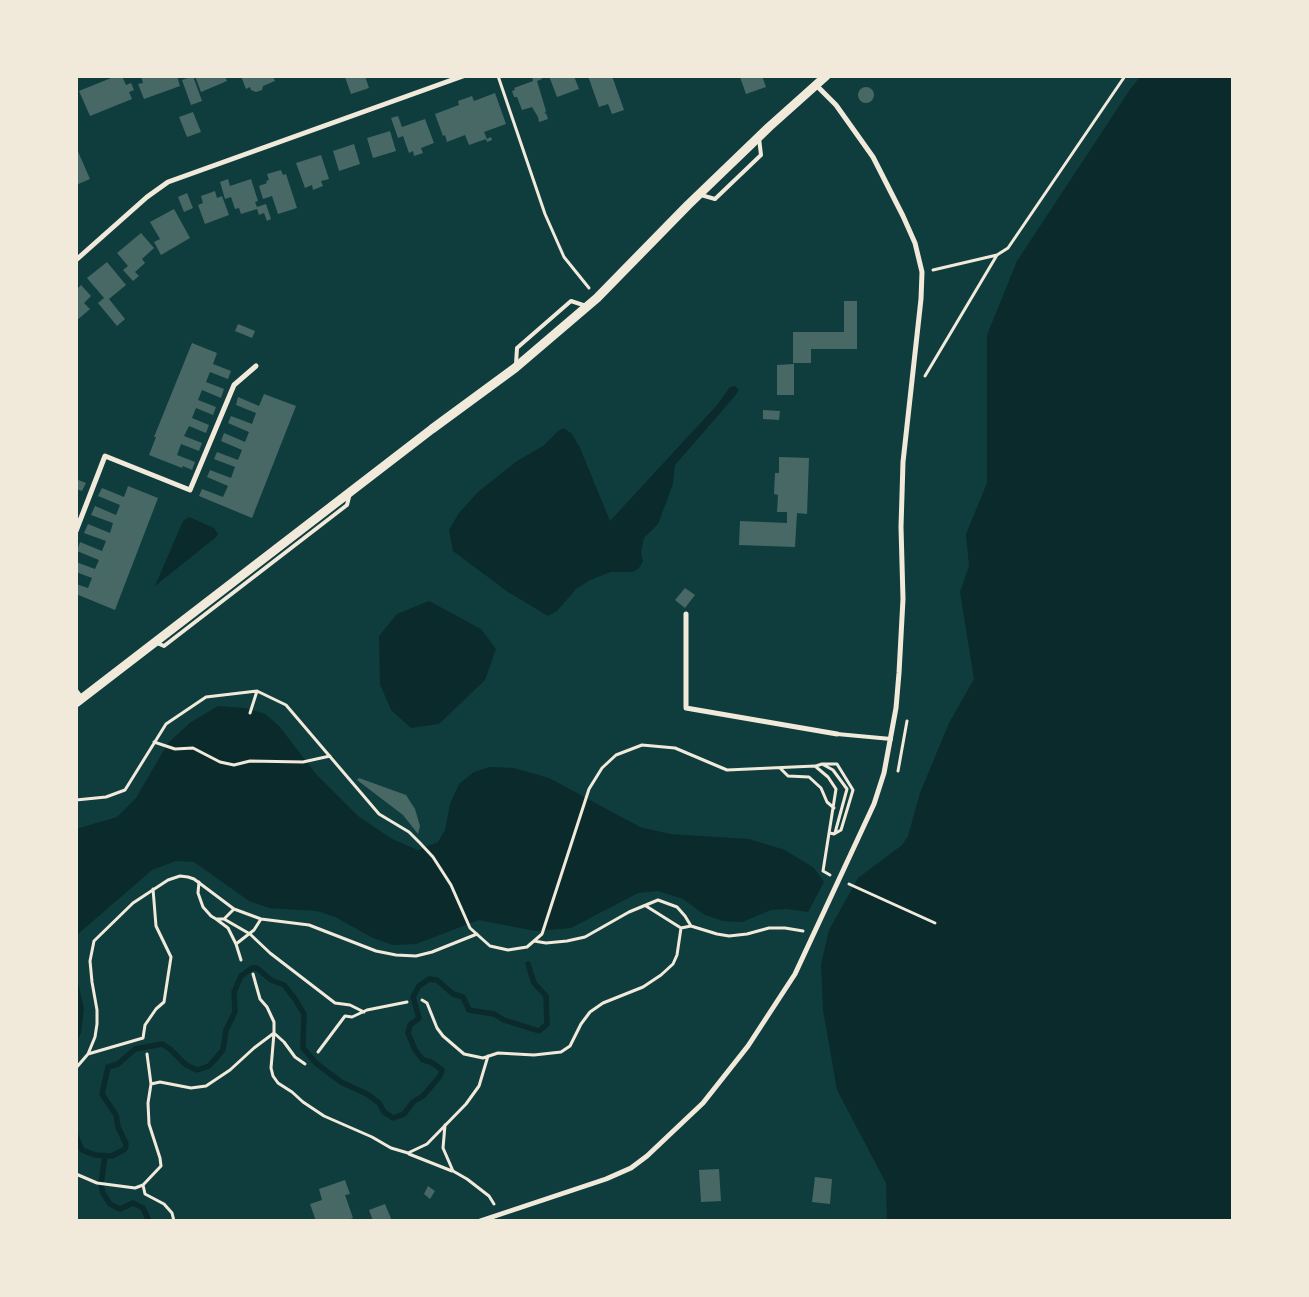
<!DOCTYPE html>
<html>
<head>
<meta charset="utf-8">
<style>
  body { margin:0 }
  #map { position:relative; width:1309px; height:1297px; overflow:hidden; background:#0f3d3e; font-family:"Nunito Sans",sans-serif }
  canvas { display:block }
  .frame { position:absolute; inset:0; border:78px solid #f1e9da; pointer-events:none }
</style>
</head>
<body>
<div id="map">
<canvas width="1309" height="1297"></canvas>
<div class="frame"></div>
</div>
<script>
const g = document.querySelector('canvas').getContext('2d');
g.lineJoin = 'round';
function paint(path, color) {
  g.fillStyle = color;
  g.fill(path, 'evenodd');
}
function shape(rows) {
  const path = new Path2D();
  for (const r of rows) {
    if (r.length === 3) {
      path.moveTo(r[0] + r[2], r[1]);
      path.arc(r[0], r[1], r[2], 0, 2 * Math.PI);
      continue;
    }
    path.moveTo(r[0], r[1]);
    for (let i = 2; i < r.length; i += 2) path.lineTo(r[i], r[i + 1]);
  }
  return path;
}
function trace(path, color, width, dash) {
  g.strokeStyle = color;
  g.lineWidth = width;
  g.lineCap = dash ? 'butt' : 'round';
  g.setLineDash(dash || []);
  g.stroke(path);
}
paint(shape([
  [1141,76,1233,76,1233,1221,887,1221,886,1183,837,1090,823,1010,821,965,829,930,858,878,902,845,908,836,920,793,949,723,974,679,960,592,969,566,966,534,987,483,987,335,1017,261,1131,88],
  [735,386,739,390,734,397,675,465,673,484,658,524,644,538,641,552,643,562,638,569,632,572,611,572,590,580,576,589,557,611,548,616,508,592,453,551,449,530,459,513,478,492,517,461,543,446,558,431,564,428,572,434,580,448,610,521,717,405,730,387],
  [189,517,214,528,218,534,215,538,155,586,183,521],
  [429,601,481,629,496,649,485,680,439,724,411,728,391,710,380,684,379,636,397,614],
  [218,706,246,708,265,714,279,726,316,774,358,816,392,839,418,850,438,842,445,830,450,804,459,784,474,772,490,767,514,768,549,778,640,827,670,834,749,839,785,850,814,868,824,882,808,912,787,909,771,910,742,922,723,921,705,915,683,899,658,891,638,893,571,928,535,931,479,920,416,944,393,945,373,938,335,917,317,911,269,908,249,901,194,862,176,861,152,870,78,934,76,937,76,829,117,817,136,798,168,743,191,722],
  [76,975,84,1008,81,1033,76,1042]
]), '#0a2a2b');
trace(shape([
  [76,1136,82,1150,95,1155,112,1156,125,1149,126,1144,118,1127,116,1115,102,1094,108,1067,118,1064,135,1049,162,1044,170,1049,186,1065,197,1070,209,1066,223,1050,226,1030,235,1012,234,992,241,976,252,968,257,968,271,980,284,985,295,999,304,1014,303,1048,317,1064,341,1082,367,1094,379,1103,384,1112,393,1118,404,1114,413,1102,423,1096,440,1076,442,1070,431,1062,423,1060,415,1050,408,1033,410,1025,419,1018,413,997,419,986,429,979,437,980,453,994,463,997,469,1010,494,1014,504,1020,539,1031,547,1024,546,996,534,983,528,964],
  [105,1156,101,1184,103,1193,110,1204,120,1209,133,1203,143,1208,149,1221]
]), '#0a2a2b', 5.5);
paint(shape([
  [116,76,122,76,126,85,131,83,134,90,129,92,132,99,90,116,79,91],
  [141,76,177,76,180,86,144,99,138,84,143,83],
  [193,76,202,101,191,105,182,80],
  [195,76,225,76,227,81,201,92],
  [241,76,273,76,275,81,263,86,262,90,256,92,251,90,250,87,246,89],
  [348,76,365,76,369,88,351,94,345,77],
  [532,76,541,76,542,79,537,81,546,111,544,114,546,113,548,119,539,122,538,117,532,107,522,110,517,97,514,97,512,91,515,90,514,88,533,81],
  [549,76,574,76,579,89,557,97],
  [588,76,612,76,624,110,612,114,608,104,599,107],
  [744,76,762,76,766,87,746,94,740,77],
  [866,95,8],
  [495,93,506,124,484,132,487,139,491,137,492,140,487,142,486,139,469,145,465,135,447,142,445,135,443,136,435,114,459,105,458,101,472,96,474,101],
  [193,112,201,132,187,137,179,117],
  [398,116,402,127,425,119,434,143,421,148,423,153,414,156,413,151,409,153,403,136,398,138,391,118],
  [390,131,396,151,373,158,367,138],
  [354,144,360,164,339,171,333,151],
  [76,147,90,179,76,185],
  [321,155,329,179,321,181,323,186,313,190,312,185,305,188,296,163],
  [281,170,283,175,286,174,297,208,278,214,272,196,263,199,259,186,267,183,266,181,269,180,267,174],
  [228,179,230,186,251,179,258,201,255,202,257,207,266,204,271,219,267,221,264,213,259,215,257,209,241,214,239,208,235,209,231,197,225,199,220,182],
  [215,191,217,198,222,196,229,215,205,224,198,205,203,203,201,196],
  [187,193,193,208,184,212,178,197],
  [174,209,190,238,161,255,154,242,160,239,150,222],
  [141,233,154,248,142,259,145,263,135,272,139,276,133,281,123,270,128,266,117,253],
  [107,262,126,285,109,299,125,319,117,326,98,303,104,298,87,278],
  [81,285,91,296,84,303,90,309,76,321,76,290],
  [844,301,857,301,857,349,811,349,811,363,793,363,793,332,844,332],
  [238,324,255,331,252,338,235,331],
  [192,343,217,353,213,364,231,371,228,379,210,372,206,382,224,389,221,398,202,390,198,400,216,407,213,415,196,408,192,418,209,425,206,433,189,426,184,436,202,443,199,451,181,444,177,455,195,462,192,470,183,466,182,468,149,455,156,437,154,437],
  [794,364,794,395,777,395,777,365],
  [264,394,296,406,252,518,199,496,202,489,223,497,228,486,207,477,210,470,231,478,235,467,214,459,217,452,238,460,242,450,221,441,224,433,245,442,249,432,228,423,231,416,252,424,256,413,236,405,238,397,259,406],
  [763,410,780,411,779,420,763,419],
  [779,457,809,458,807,514,797,513,795,547,739,545,740,521,787,523,787,512,777,512,778,495,774,494,775,473,779,473],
  [76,479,86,483,82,491,76,489],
  [128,486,158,498,115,610,76,594,76,584,88,588,92,578,76,572,76,562,95,569,99,560,77,551,80,542,102,551,106,541,84,533,88,524,110,533,113,523,91,515,95,506,116,515,120,505,98,496,102,488,124,497],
  [685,588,695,595,685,608,675,600],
  [359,778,406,795,415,809,420,826,418,834,403,815,357,780],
  [719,1169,721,1201,701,1202,699,1170],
  [815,1177,832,1179,830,1204,812,1202],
  [345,1180,350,1194,345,1195,353,1218,346,1221,316,1221,310,1204,322,1200,319,1189],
  [428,1186,435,1191,430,1199,424,1194],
  [385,1204,392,1221,373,1221,369,1210]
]), '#486865');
trace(shape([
  [498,76,545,214,564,257,589,288],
  [933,270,997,255,1008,248,1125,76],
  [925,376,997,255],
  [250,713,257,691],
  [154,742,175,749,193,748,220,762,234,765,250,761,303,762,330,756],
  [822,764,833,770,847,789,835,833],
  [816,766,822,764,837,764,853,790,841,830,834,834,830,833],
  [780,768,788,776,809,777,821,788,827,802,834,808],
  [898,771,907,721],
  [76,800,106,797,125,790,166,724,206,697,257,691,286,705,379,814,409,832,420,843,433,857,451,885,470,928,490,946,508,950,527,947,542,934,589,789,602,768,616,755,642,745,675,748,727,770,815,766,828,777,836,789,823,871,830,875],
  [199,882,198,893,203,907,211,916,216,919,224,919,234,909],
  [849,884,935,923],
  [646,906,681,928,691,926],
  [216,919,228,928,236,944],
  [224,919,250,934,270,953,335,1003,350,1005,364,1012],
  [534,941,546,943,567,941,585,937,629,912,658,900,677,907,685,916,691,926,717,934,729,936,747,934,769,928,785,928,803,931],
  [241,960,236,944,254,930,261,919],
  [253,974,260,999,267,1007,274,1022,274,1033,284,1042,295,1057,305,1064],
  [422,1000,427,1003,437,1028,443,1036,464,1054,483,1058,498,1053,534,1055,561,1052,570,1046,581,1024,590,1012,603,1003,643,987,661,975,673,964,677,955,681,928],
  [318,1052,345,1016,352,1017,367,1010,407,1002],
  [88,1054,95,1037,97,1024,97,1010,92,982,90,961,94,941,133,903,168,880,180,876,188,877,194,879,234,909,261,919,309,925,376,951,396,955,416,956,432,952,477,934],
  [76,1068,88,1054,143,1038,145,1025,156,1009,164,1002,171,957,156,926,153,889],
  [151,1084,160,1082,191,1088,206,1086,230,1070,254,1048,274,1033,271,1068,273,1076,278,1083,292,1092,303,1102,324,1116,372,1137,391,1148,408,1153,427,1144,466,1104,479,1086,488,1056],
  [445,1125,443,1148,453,1171,467,1179,489,1196,494,1204],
  [409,1154,452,1171],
  [76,1174,97,1183,135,1188,143,1185,161,1166,160,1158,149,1124,148,1103,151,1084,147,1054],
  [143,1185,145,1194,164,1204,172,1213,174,1221]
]), '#f1e9da', 3);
trace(shape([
  [701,195,715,199,761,155,759,138],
  [516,364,517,348,571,301,586,306],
  [157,643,164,646,347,505,350,493],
  [837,734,891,739]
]), '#f1e9da', 4);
trace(shape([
  [76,260,147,197,168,182,463,76],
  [76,531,105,456,190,490,234,385,256,366],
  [686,614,686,708,837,734],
  [76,691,82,699],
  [480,1221,606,1179,631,1168,647,1156,703,1103,748,1046,795,974,874,804,884,773,896,708,899,673,903,599,901,527,903,462,921,299,922,272,915,243,903,216,873,157,836,105,816,85]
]), '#f1e9da', 5);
trace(shape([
  [76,703,432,429,515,368,597,298,688,205,769,127,826,76]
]), '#f1e9da', 9);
</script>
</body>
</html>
